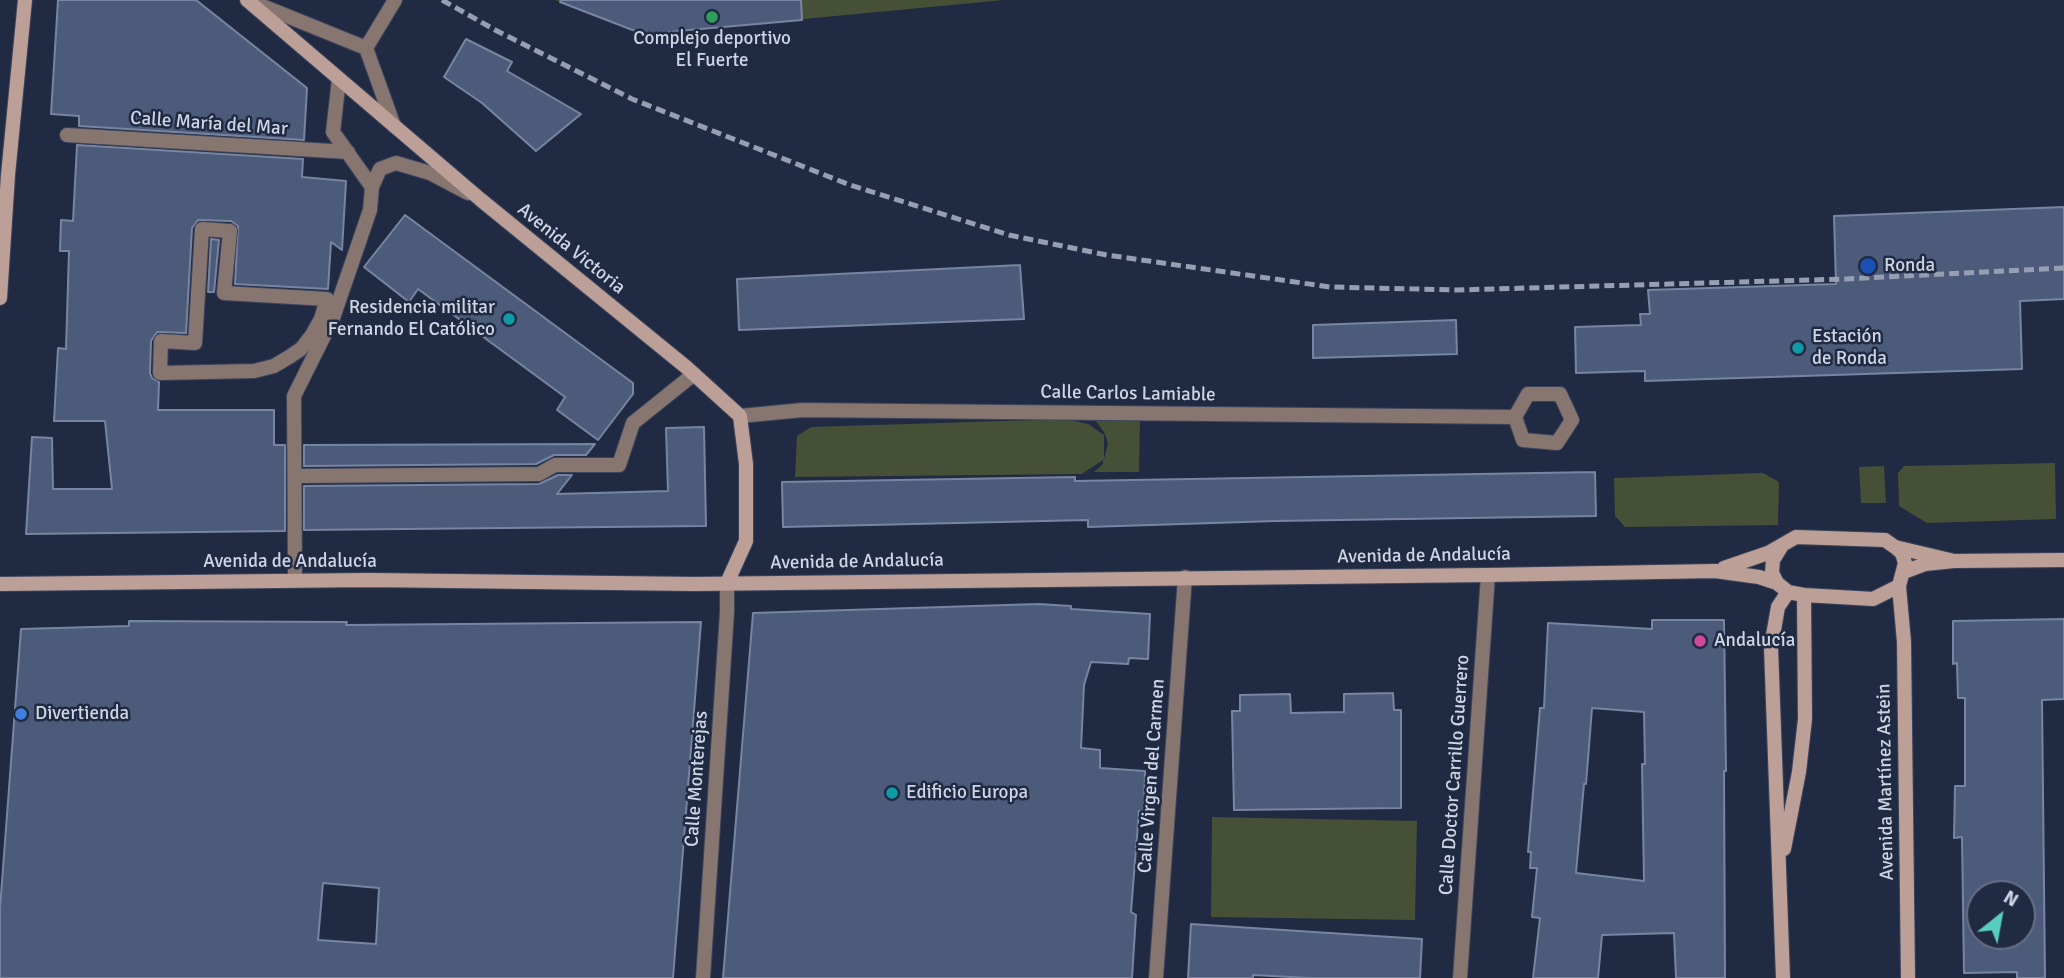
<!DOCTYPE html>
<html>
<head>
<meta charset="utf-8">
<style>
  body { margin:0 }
  #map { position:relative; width:2064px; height:978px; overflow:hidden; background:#202a42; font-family:Signika,sans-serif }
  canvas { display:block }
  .north { position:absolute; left:1966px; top:880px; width:70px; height:70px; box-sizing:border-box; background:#202a42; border:2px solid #666e83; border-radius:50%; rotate:31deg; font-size:19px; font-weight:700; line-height:28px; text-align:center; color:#ced5e5 }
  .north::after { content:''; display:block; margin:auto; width:24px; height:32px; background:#58cec0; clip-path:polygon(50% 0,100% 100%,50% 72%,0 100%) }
</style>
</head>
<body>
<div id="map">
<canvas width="2064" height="978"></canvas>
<div class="north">N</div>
</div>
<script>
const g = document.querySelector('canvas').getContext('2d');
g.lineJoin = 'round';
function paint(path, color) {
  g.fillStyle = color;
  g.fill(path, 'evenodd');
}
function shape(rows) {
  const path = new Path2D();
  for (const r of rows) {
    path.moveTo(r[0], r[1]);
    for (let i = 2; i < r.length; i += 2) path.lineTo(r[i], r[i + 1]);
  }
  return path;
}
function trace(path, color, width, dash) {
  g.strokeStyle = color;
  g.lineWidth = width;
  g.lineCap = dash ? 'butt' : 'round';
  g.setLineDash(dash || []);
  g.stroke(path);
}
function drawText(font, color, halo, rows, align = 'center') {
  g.font = font + ' Signika,sans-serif';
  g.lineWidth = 5;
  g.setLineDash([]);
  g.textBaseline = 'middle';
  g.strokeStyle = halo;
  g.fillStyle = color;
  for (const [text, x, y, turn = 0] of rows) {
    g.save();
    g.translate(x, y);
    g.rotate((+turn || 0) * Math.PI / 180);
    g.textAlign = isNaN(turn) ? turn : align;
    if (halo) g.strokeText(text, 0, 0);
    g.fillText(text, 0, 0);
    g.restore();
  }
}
paint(shape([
  [555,0,1004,0,678,31,648,36],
  [1066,419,1088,424,1104,435,1104,459,1108,443,1104,432,1094,419,1140,420,1139,472,1094,472,1103,464,1103,460,1082,474,795,477,797,436,811,427],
  [2055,463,2056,519,1927,523,1899,506,1898,473,1904,466],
  [1884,466,1886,503,1861,503,1859,467],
  [1763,473,1779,482,1778,525,1625,527,1615,516,1614,478],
  [1212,817,1417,821,1415,920,1211,917]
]), '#455037');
const building = shape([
  [58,0,196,0,307,88,304,140,79,126,79,116,51,114,58,0],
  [561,0,801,0,802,20,678,31,648,36,560,2,561,0],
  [466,39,512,62,507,71,581,114,536,151,482,103,444,77,466,39],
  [77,145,303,159,302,177,346,181,342,250,331,242,328,289,235,284,238,226,231,221,198,220,192,228,186,333,157,332,151,341,150,373,152,378,159,382,158,410,274,410,274,445,285,445,285,531,26,534,32,437,52,438,53,489,112,489,105,421,54,421,58,348,66,349,69,251,60,251,61,220,73,221,77,145],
  [2064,207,2064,299,2020,301,2022,369,1645,381,1645,371,1576,373,1575,327,1641,325,1640,314,1650,314,1648,290,1836,284,1834,216,2064,207],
  [405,215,633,383,633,394,598,440,557,410,565,397,418,289,409,302,364,267,405,215],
  [211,239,219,240,214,292,208,292,211,239],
  [1020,265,1024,319,739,330,737,279,1020,265],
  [1456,320,1457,354,1313,358,1313,325,1456,320],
  [704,427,706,526,304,530,304,486,539,484,558,475,572,475,557,494,668,491,666,428,704,427],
  [595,444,586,455,554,455,536,464,304,466,304,445,595,444],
  [1595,472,1596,516,1276,521,1088,527,1088,520,783,527,782,482,1075,477,1075,481,1595,472],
  [1038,604,1071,606,1071,609,1150,614,1148,659,1129,658,1128,664,1091,662,1084,685,1081,748,1100,750,1100,768,1145,771,1144,811,1139,811,1131,912,1136,915,1132,978,723,978,753,613,1038,604],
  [2064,619,2064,699,2042,700,2045,978,2017,978,2017,972,1964,973,1962,837,1954,838,1955,786,1965,786,1965,698,1958,698,1957,663,1953,664,1953,621,2064,619],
  [1980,894,2022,894,2022,936,1980,936,1980,894],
  [1652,620,1724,620,1726,771,1724,771,1725,978,1676,978,1674,933,1602,935,1598,978,1533,978,1540,918,1532,917,1537,868,1530,868,1531,852,1528,852,1540,708,1544,708,1548,623,1652,629,1652,620],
  [1592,708,1644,712,1645,764,1642,764,1644,881,1576,873,1584,784,1586,784,1592,708],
  [129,621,347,622,346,625,701,622,673,978,0,978,0,908,21,629,129,626,129,621],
  [323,883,379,888,376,944,318,940,323,883],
  [1393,693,1394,710,1401,710,1401,808,1234,810,1232,711,1240,711,1240,695,1290,694,1291,713,1344,712,1344,694,1393,693],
  [1191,924,1422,939,1420,978,1309,978,1253,975,1253,978,1188,978,1191,924]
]);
paint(building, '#4d5b7a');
trace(building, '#7885a2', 2);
const street = shape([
  [250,1,366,48],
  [339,79,333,132,372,187],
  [394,126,366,48,395,0],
  [67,135,348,152],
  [202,229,230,231,224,293,327,299,321,319,312,335,301,349,289,357,274,366,254,371,160,373,161,341,195,343,202,229],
  [740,416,803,410,1515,417,1523,440,1557,443,1572,420,1560,394,1528,394,1515,417],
  [296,476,539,474,555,465,619,465,633,423,694,374],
  [295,580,294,396,333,318,370,210,372,187,380,169,396,163,430,173,468,193],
  [703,978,727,612,727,583],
  [1156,978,1185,577],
  [1460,978,1488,575]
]);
const secondary = shape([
  [247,0,481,200,686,367,740,416,746,464,746,541,727,583],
  [0,298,8,175,25,0],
  [1724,568,1768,553,1796,537,1885,540,1895,547,1954,561],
  [1904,572,1925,564,1954,561,2064,560],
  [1777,583,1772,573,1773,560,1781,547],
  [0,584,369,580,694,584,1488,575,1715,571,1759,577,1777,583,1788,592,1804,595,1873,599,1899,586,1905,563,1902,553,1895,547],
  [1899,586,1904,642,1908,978],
  [1784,849,1799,772,1805,719,1804,595],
  [1783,978,1771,647,1778,607,1788,592]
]);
trace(street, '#3c455c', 16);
trace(secondary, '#3c455c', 16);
trace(street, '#877570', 14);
trace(secondary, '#bca098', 14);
trace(shape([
  [442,0,497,31,632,99,850,185,1009,235,1107,255,1330,287,1457,290,1846,279,2064,268]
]), '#969eb1', 5, [10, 5]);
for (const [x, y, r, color] of [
  [712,17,7,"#2e9e5b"],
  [1868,266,9,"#1a4fb4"],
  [509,319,7,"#0f9aa8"],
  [1798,348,7,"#0f9aa8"],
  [1700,641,7,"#d1479c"],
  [21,714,7,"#3f7fe0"],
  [892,793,7,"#0f9aa8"]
]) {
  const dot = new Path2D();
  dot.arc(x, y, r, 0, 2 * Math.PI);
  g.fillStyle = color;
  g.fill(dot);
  trace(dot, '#202a42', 2.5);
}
drawText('19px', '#ced5e5', '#202a42', [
  ["Complejo deportivo",712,39,"center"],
  ["El Fuerte",712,61,"center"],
  ["Ronda",1884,266],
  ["Residencia militar",495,308,"right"],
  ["Fernando El Católico",495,330,"right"],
  ["Estación",1812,337],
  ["de Ronda",1812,359],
  ["Andalucía",1714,641],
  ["Divertienda",35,714],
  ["Edificio Europa",906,793]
], 'left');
drawText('19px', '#ced5e5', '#202a42', [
  ["Calle María del Mar",209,124,4],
  ["Avenida Victoria",571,249,39],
  ["Calle Carlos Lamiable",1128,394,1],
  ["Avenida de Andalucía",1424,556,-1],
  ["Avenida de Andalucía",290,562],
  ["Avenida de Andalucía",857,562,-1],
  ["Calle Doctor Carrillo Guerrero",1455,775,-86],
  ["Calle Virgen del Carmen",1152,776,-86],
  ["Calle Monterejas",697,779,-86],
  ["Avenida Martínez Astein",1886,782,-91]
]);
</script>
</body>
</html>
